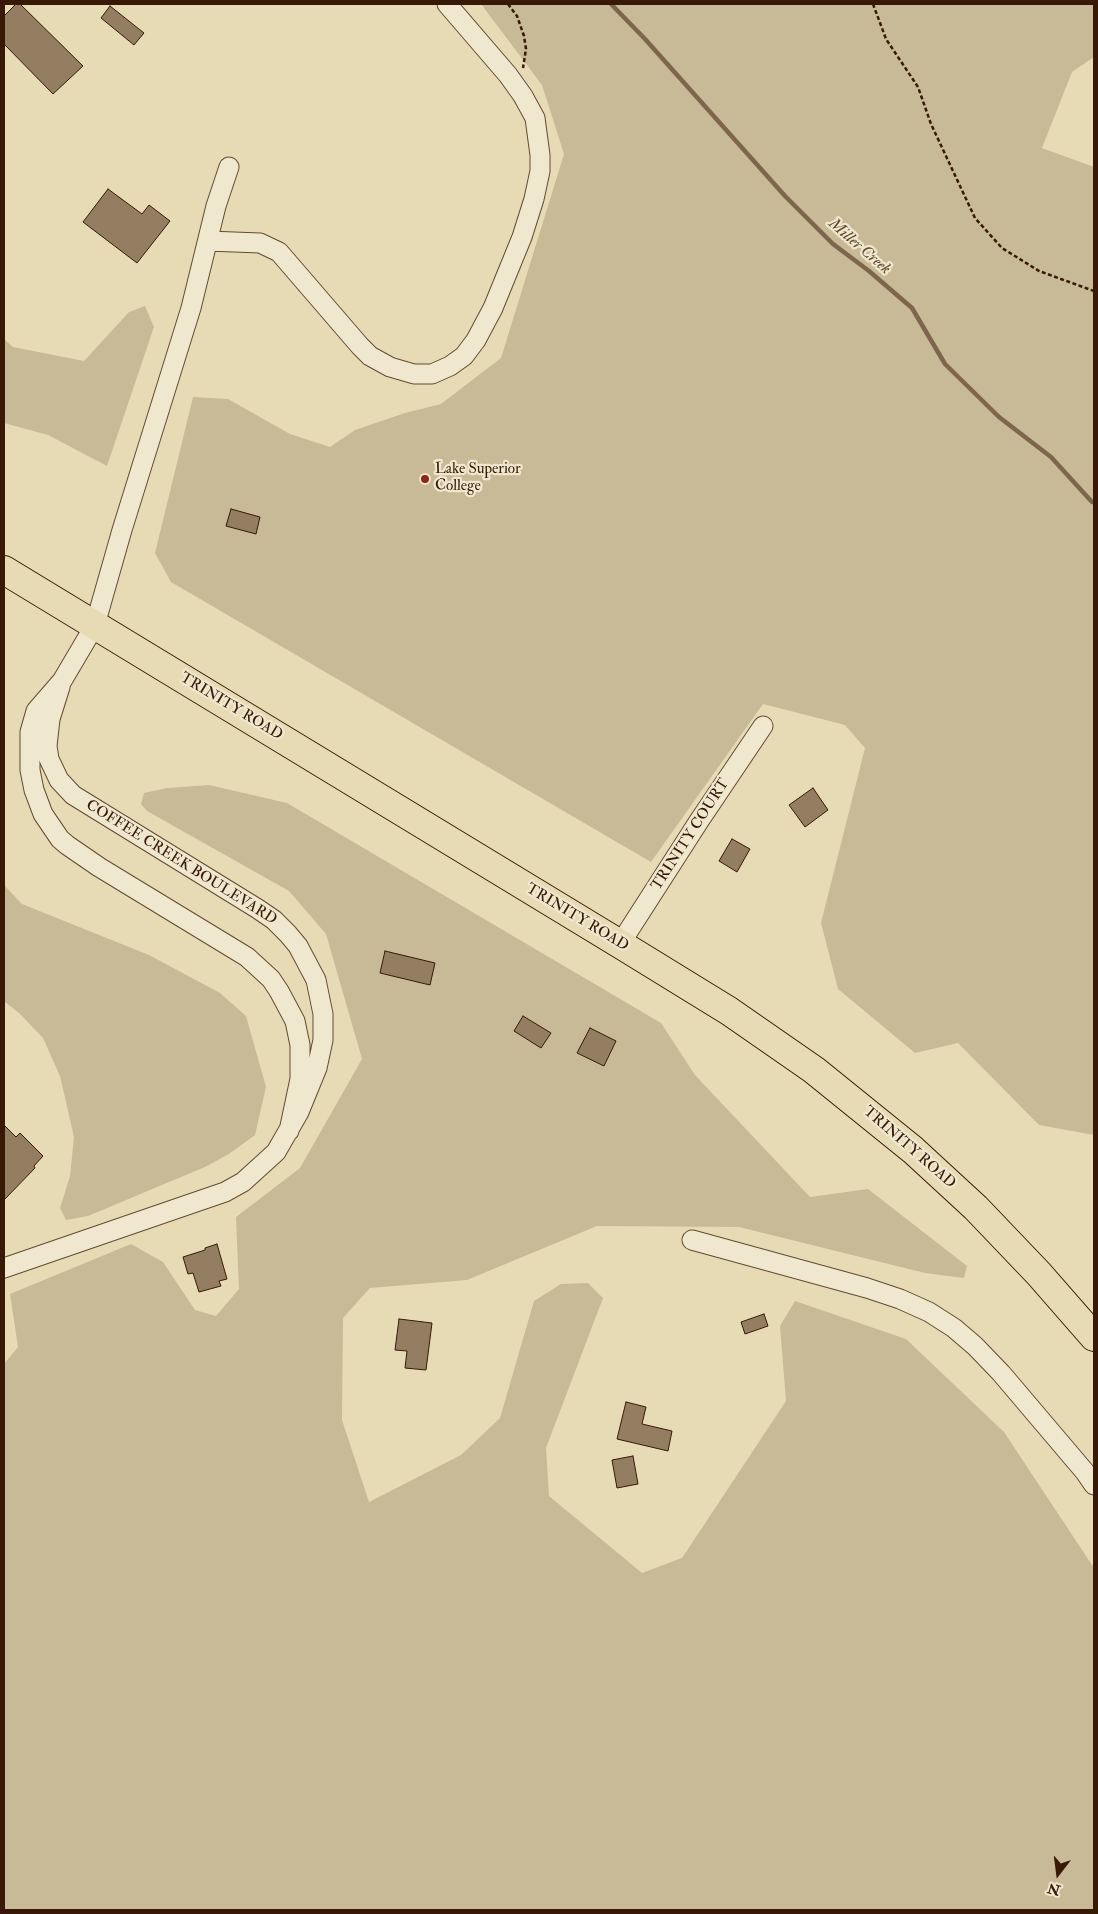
<!DOCTYPE html>
<html>
<head>
<meta charset="utf-8">
<style>
  body { margin:0 }
  #map { position:relative; width:1098px; height:1914px; overflow:hidden; background:#e7dbb5; font-family:"IM FELL Double Pica",serif }
  canvas { display:block }
  .frame { position:absolute; inset:0; border:5px solid #371906; pointer-events:none }
  .north { position:absolute; left:1033px; top:1849px; width:50px; height:50px; -webkit-text-stroke:4px #efe8cf; paint-order:stroke; rotate:195deg; font-size:14px; font-weight:700; line-height:20px; text-align:center; color:#371906 }
  .north::after { content:''; display:block; margin:auto; width:18px; height:22px; background:#371906; clip-path:polygon(50% 0,100% 100%,50% 72%,0 100%) }
</style>
</head>
<body>
<div id="map">
<canvas width="1098" height="1914"></canvas>
<div class="frame"></div>
<div class="north">N</div>
</div>
<script>
const g = document.querySelector('canvas').getContext('2d');
g.lineJoin = 'round';
function paint(path, color) {
  g.fillStyle = color;
  g.fill(path, 'evenodd');
}
function shape(rows) {
  const path = new Path2D();
  for (const r of rows) {
    path.moveTo(r[0], r[1]);
    for (let i = 2; i < r.length; i += 2) path.lineTo(r[i], r[i + 1]);
  }
  return path;
}
function trace(path, color, width, dash) {
  g.strokeStyle = color;
  g.lineWidth = width;
  g.lineCap = dash ? 'butt' : 'round';
  g.setLineDash(dash || []);
  g.stroke(path);
}
function drawText(font, color, halo, rows, align = 'center') {
  g.font = font + ' "IM FELL Double Pica",serif';
  g.lineWidth = 4.5;
  g.setLineDash([]);
  g.textBaseline = 'middle';
  g.strokeStyle = halo;
  g.fillStyle = color;
  for (const [text, x, y, turn = 0] of rows) {
    g.save();
    g.translate(x, y);
    g.rotate((+turn || 0) * Math.PI / 180);
    g.textAlign = isNaN(turn) ? turn : align;
    if (halo) g.strokeText(text, 0, 0);
    g.fillText(text, 0, 0);
    g.restore();
  }
}
paint(shape([
  [481,4,1094,4,1094,57,1072,72,1042,148,1094,167,1094,1135,1039,1125,958,1043,915,1053,838,989,821,923,865,748,845,725,763,704,651,862,171,582,155,553,193,397,228,399,290,434,330,447,355,430,405,413,441,404,501,358,564,154,542,85],
  [145,306,154,327,107,466,48,435,4,423,4,339,13,347,84,361,129,312],
  [209,785,287,803,661,1023,695,1075,810,1197,868,1189,967,1266,964,1278,925,1273,739,1227,597,1226,467,1280,370,1288,343,1318,342,1420,369,1502,461,1455,500,1418,534,1301,561,1284,588,1283,603,1298,546,1448,549,1496,642,1573,682,1558,786,1401,780,1326,795,1301,906,1339,1004,1432,1094,1568,1094,1910,4,1910,4,1364,18,1347,10,1294,131,1244,163,1262,195,1310,216,1316,239,1289,236,1217,300,1168,362,1059,326,934,289,891,147,811,141,804,144,793,167,788],
  [4,885,22,904,149,955,220,993,246,1016,266,1087,255,1135,229,1154,205,1167,88,1216,66,1220,60,1208,70,1176,74,1137,60,1076,43,1038,20,1014,4,1001]
]), '#c9ba97');
trace(shape([
  [611,4,645,39,785,196,833,244,869,271,912,308,945,364,999,417,1051,457,1092,502,1094,502]
]), '#7d664c', 4.5);
const building = shape([
  [16,4,20,4,83,66,53,94,4,44,4,16,16,4],
  [110,6,144,33,134,45,101,18,110,6],
  [108,189,142,214,149,205,170,221,137,263,83,222,108,189],
  [231,509,260,517,256,534,226,526,231,509],
  [813,788,828,810,805,827,789,805,813,788],
  [732,839,750,849,737,872,719,861,732,839],
  [385,951,435,963,430,985,380,973,385,951],
  [523,1016,551,1033,541,1048,514,1031,523,1016],
  [590,1028,616,1041,604,1066,577,1053,590,1028],
  [4,1125,16,1137,20,1133,43,1156,34,1166,35,1168,4,1200,4,1125],
  [217,1244,227,1279,219,1281,221,1286,199,1292,193,1273,188,1274,183,1257,205,1250,205,1248,217,1244],
  [764,1314,768,1326,745,1334,741,1322,764,1314],
  [399,1319,432,1323,426,1370,405,1368,407,1351,395,1350,399,1319],
  [626,1402,646,1407,642,1424,672,1431,668,1451,617,1439,626,1402],
  [633,1456,638,1484,617,1488,612,1460,633,1456]
]);
paint(building, '#937e61');
trace(building, '#371906', 1);
const minor = shape([
  [229,167,216,206,191,308,122,530,95,625,62,681,36,711,30,732,30,770,34,790,43,814,60,839,67,845,99,867,247,957,271,979,279,991,295,1021,300,1045,300,1079,289,1131],
  [208,241,260,243,279,252,360,346,370,356,390,367,414,374,432,374,450,366,464,356,476,340,493,308,522,237,534,199,540,171,540,155,535,118,523,96,508,75,447,4],
  [620,944,699,821,763,726],
  [692,1240,867,1288,900,1299,929,1312,954,1328,975,1346,1001,1373,1085,1472,1094,1485],
  [4,1268,190,1204,225,1192,243,1182,276,1152,299,1112,317,1068,323,1040,323,1014,316,980,298,946,288,934,274,920,258,909,73,795,59,780,49,759,47,746,50,719,60,687]
]);
const highway = shape([
  [4,570,620,944,729,1011,814,1070,913,1150,976,1208,1039,1274,1094,1337]
]);
trace(minor, '#634a32', 21);
trace(highway, '#371906', 30);
trace(shape([
  [508,4,517,16,524,36,526,49,523,68],
  [873,4,886,39,918,87,931,124,975,218,1002,248,1039,271,1094,291]
]), '#371906', 2.5, [4, 2.5]);
trace(minor, '#efe8cf', 19);
trace(highway, '#e7dbb5', 28);
for (const [x, y, r, color] of [
  [425,479,5,"#8f2418"]
]) {
  const dot = new Path2D();
  dot.arc(x, y, r, 0, 2 * Math.PI);
  g.fillStyle = color;
  g.fill(dot);
  trace(dot, '#efe8cf', 2);
}
drawText('15px', '#371906', '#efe8cf', [
  ["Lake Superior",435,470],
  ["College",435,487]
], 'left');
drawText('15px', '#371906', '#efe8cf', [
  ["TRINITY ROAD",231,707,31],
  ["TRINITY COURT",691,835,-57],
  ["COFFEE CREEK BOULEVARD",181,863,32],
  ["TRINITY ROAD",577,918,31],
  ["TRINITY ROAD",909,1148,41]
]);
drawText('italic 16px', '#60462f', '#efe8cf', [
  ["Miller Creek",859,247,41]
]);
</script>
</body>
</html>
